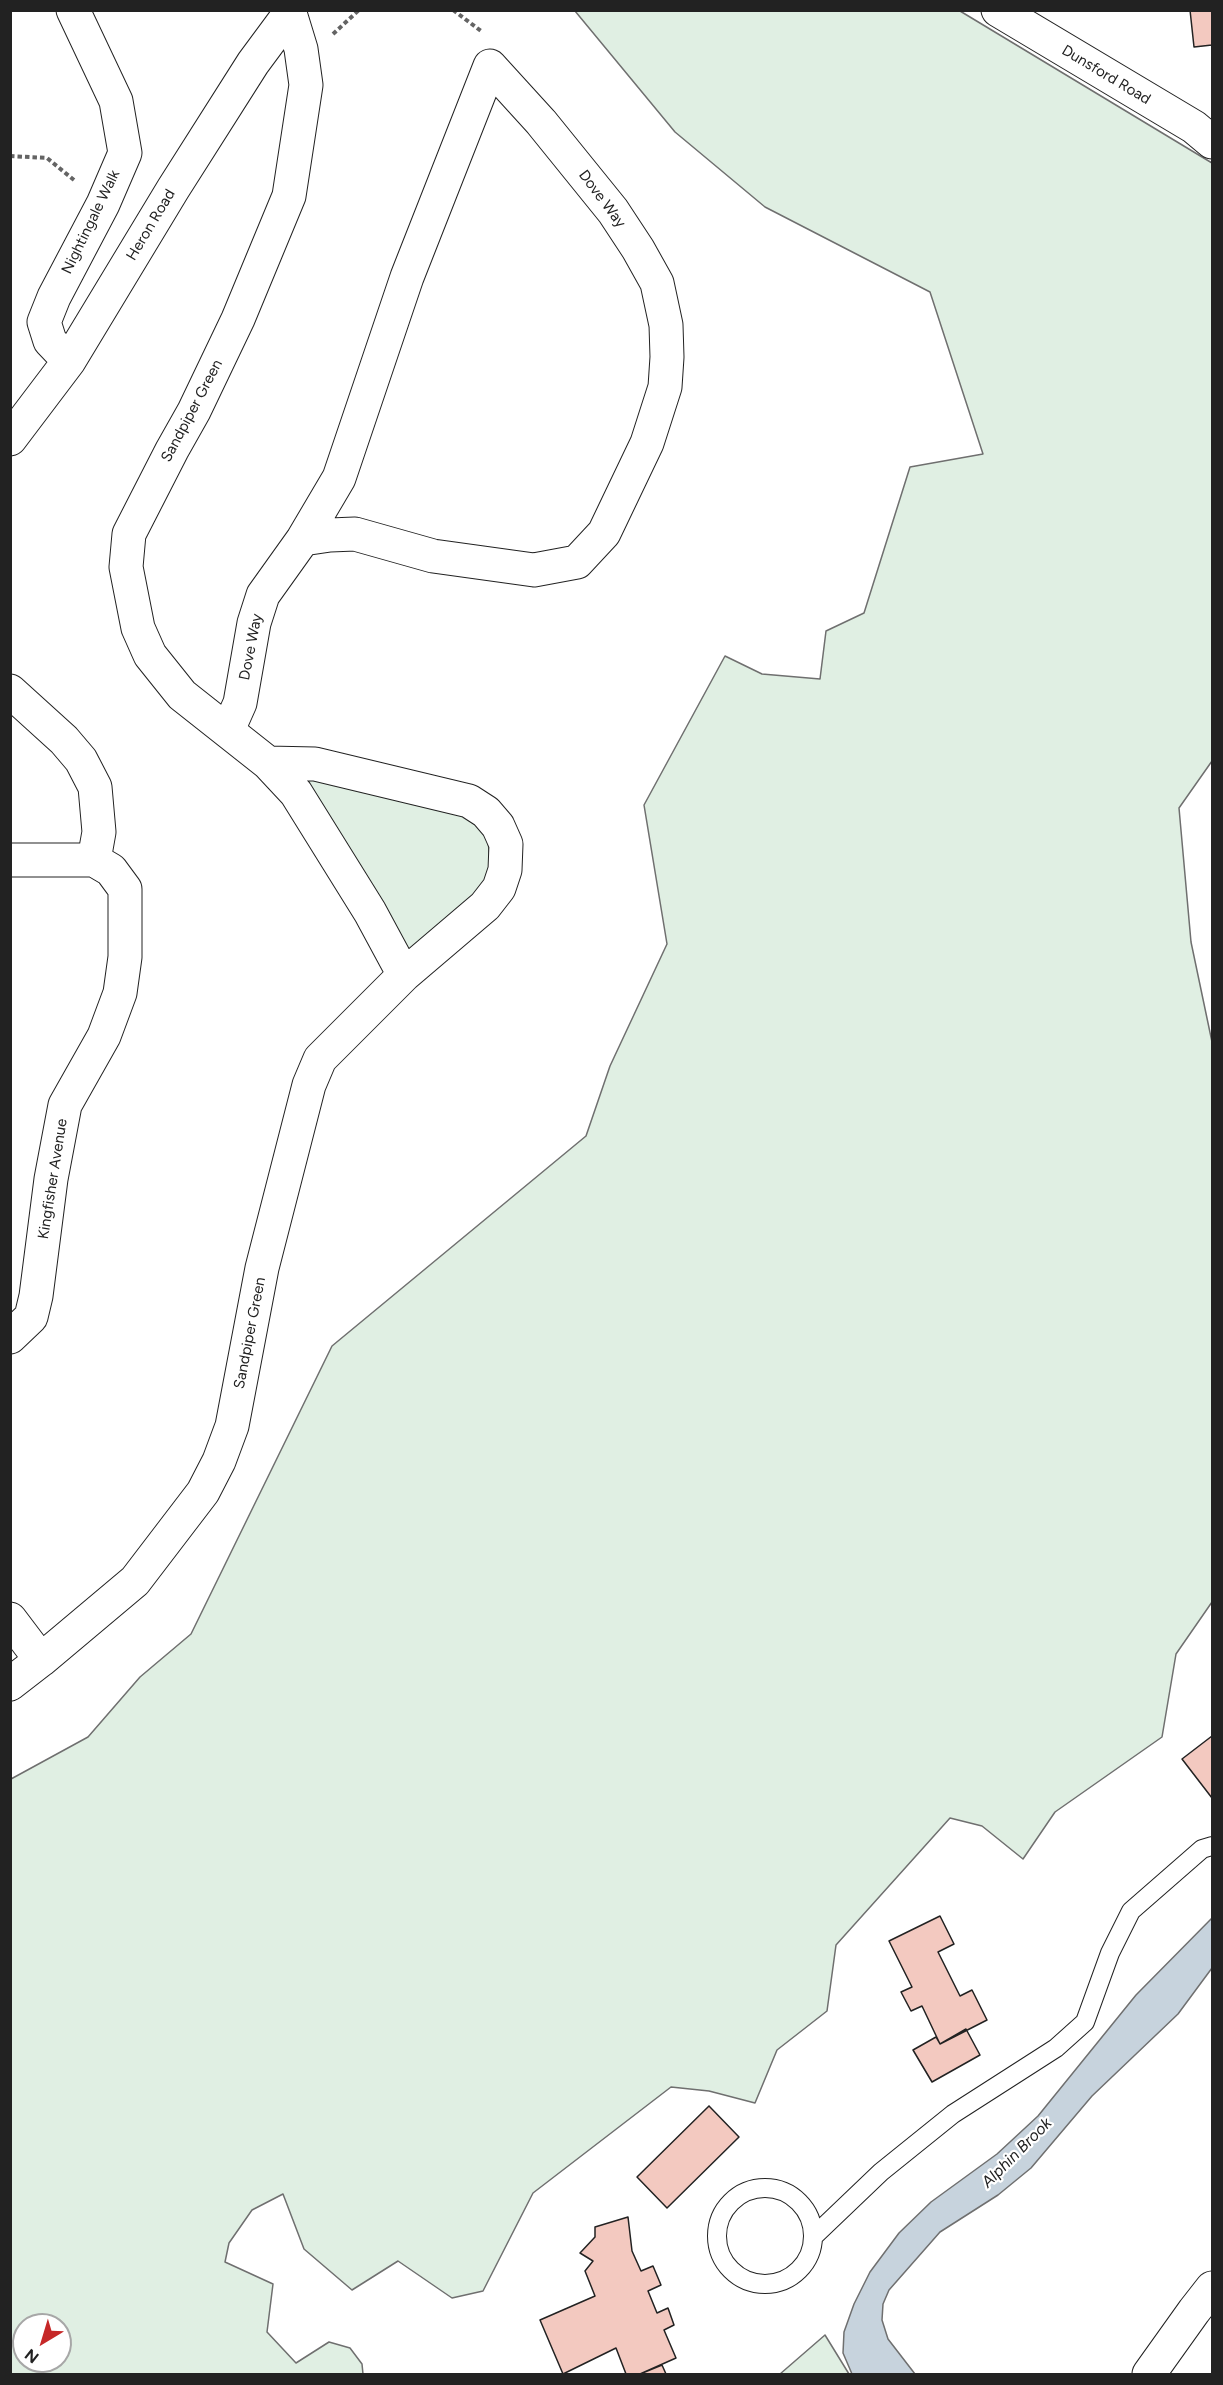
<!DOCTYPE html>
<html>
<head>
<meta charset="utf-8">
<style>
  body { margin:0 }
  #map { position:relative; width:1223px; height:2385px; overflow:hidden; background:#fff; font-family:Figtree,sans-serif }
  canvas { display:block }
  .frame { position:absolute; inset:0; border:12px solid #222; pointer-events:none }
  .north { position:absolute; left:12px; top:2313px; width:60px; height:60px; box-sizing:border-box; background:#fff; border:2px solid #a7a7a7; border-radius:50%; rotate:218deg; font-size:16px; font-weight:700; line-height:24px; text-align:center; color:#222 }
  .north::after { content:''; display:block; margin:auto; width:21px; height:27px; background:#c62828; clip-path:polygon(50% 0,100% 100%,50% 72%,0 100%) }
</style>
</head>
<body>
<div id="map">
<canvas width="1223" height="2385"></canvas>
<div class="frame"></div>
<div class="north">N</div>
</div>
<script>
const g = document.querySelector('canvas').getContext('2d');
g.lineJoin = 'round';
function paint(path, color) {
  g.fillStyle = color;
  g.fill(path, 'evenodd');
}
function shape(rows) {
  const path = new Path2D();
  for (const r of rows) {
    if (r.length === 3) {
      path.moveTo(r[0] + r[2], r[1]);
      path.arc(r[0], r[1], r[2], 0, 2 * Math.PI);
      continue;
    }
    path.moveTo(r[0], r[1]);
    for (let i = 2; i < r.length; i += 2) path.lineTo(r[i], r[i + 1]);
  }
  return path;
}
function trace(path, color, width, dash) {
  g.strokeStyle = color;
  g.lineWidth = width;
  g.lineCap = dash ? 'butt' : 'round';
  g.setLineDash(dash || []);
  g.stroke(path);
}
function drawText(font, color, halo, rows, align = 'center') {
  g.font = font + ' Figtree,sans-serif';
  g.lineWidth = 4.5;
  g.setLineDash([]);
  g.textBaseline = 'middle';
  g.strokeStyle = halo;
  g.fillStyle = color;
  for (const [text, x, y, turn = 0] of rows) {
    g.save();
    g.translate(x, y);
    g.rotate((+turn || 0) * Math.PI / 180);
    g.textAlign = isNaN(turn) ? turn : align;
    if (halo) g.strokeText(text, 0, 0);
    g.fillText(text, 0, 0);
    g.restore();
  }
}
const green = shape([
  [575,11,960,11,1212,163,1212,761,1179,808,1191,942,1212,1042,1212,1602,1176,1654,1162,1737,1055,1812,1023,1859,982,1826,950,1818,836,1945,827,2011,777,2050,755,2103,709,2091,671,2087,533,2193,483,2291,452,2298,398,2261,352,2290,304,2249,283,2194,252,2210,229,2243,225,2262,273,2284,267,2332,296,2363,329,2342,350,2348,362,2364,363,2374,11,2374,11,1779,88,1737,140,1677,191,1634,332,1346,586,1136,610,1066,667,944,644,805,725,656,762,674,820,679,826,631,864,613,910,467,983,454,930,292,765,207,675,132,575,11],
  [24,2325,60,2325,60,2361,24,2361,24,2325],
  [307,778,451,807,479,824,488,841,491,869,488,882,416,951,402,948,308,792,307,778],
  [825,2335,849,2374,780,2374,825,2335]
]);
paint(green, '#e0efe3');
trace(green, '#6f6f6f', 1.5);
const water = shape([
  [1212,1918,1212,1968,1178,2014,1092,2096,1031,2168,998,2195,940,2232,889,2290,883,2304,882,2320,888,2339,915,2374,852,2374,843,2353,844,2332,854,2304,870,2272,899,2233,931,2202,997,2154,1038,2116,1136,1995,1212,1918]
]);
paint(water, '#c7d3dd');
trace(water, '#6f6f6f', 1.5);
const building = shape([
  [1190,10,1212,10,1212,45,1194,47,1190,10],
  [1212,1736,1212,1798,1182,1759,1212,1736],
  [940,1916,954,1944,938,1952,960,1996,972,1990,987,2020,940,2044,922,2006,911,2011,901,1992,912,1987,889,1941,940,1916],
  [966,2029,980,2055,932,2082,913,2050,936,2037,940,2044,966,2029],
  [709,2106,739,2137,667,2208,637,2177,709,2106],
  [628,2217,632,2251,641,2271,653,2266,661,2285,648,2291,657,2313,668,2308,674,2325,664,2330,676,2358,640,2374,626,2374,616,2348,563,2374,540,2320,595,2296,585,2271,593,2261,580,2253,595,2237,595,2227,628,2217],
  [662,2365,666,2374,640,2374,662,2365]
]);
paint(building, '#f3c9c0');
trace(building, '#222', 1.5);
const lane = shape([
  [765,2236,48],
  [813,2237,881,2172,953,2114,1056,2048,1085,2022,1110,1953,1131,1911,1202,1849,1212,1846]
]);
const street = shape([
  [69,361,50,341,44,322,54,297,103,204,125,153,116,101,73,10],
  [10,439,69,361,173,189,253,63,290,13,289,10],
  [10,691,64,740,81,760,95,787,99,832,94,860],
  [228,730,240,703,254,623,263,595,303,539,339,478,407,277,490,66,541,122,613,211,638,249,657,283,666,325,667,357,665,387,647,443,604,533,577,562,534,570,433,556,355,534,330,535,303,539],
  [268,763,315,764,469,801,486,812,498,826,506,844,505,870,499,888,485,906,404,975],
  [10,860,94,860],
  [10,1337,31,1317,36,1296,51,1179,65,1105,104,1036,120,993,125,957,125,889,111,870,94,860],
  [10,1619,41,1660],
  [10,1684,41,1660,135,1581,203,1492,219,1461,232,1426,262,1268,309,1085,320,1059,404,975,370,912,296,793,268,763,182,695,150,655,138,628,126,567,129,534,172,450,194,411,238,319,289,196,306,85,301,49,290,13]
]);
const secondary = shape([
  [998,10,1194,127,1212,142],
  [1149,2374,1194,2311,1212,2288]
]);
trace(lane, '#222', 20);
trace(street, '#222', 35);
trace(secondary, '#222', 35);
trace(shape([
  [453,10,481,31],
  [333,34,359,10],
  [10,156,47,158,74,180]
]), '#646464', 4, [4.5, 3]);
trace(lane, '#fff', 18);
trace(street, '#fff', 33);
trace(secondary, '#fff', 33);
drawText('15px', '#222', '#fff', [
  ["Dunsford Road",1106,75,31],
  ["Dove Way",602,199,53],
  ["Nightingale Walk",91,222,-64],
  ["Heron Road",151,225,-59],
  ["Sandpiper Green",192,411,-62],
  ["Dove Way",251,647,-79],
  ["Kingfisher Avenue",53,1179,-81],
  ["Sandpiper Green",250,1333,-79]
]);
drawText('italic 16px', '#222', '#fff', [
  ["Alphin Brook",1017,2153,-45]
]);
</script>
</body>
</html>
